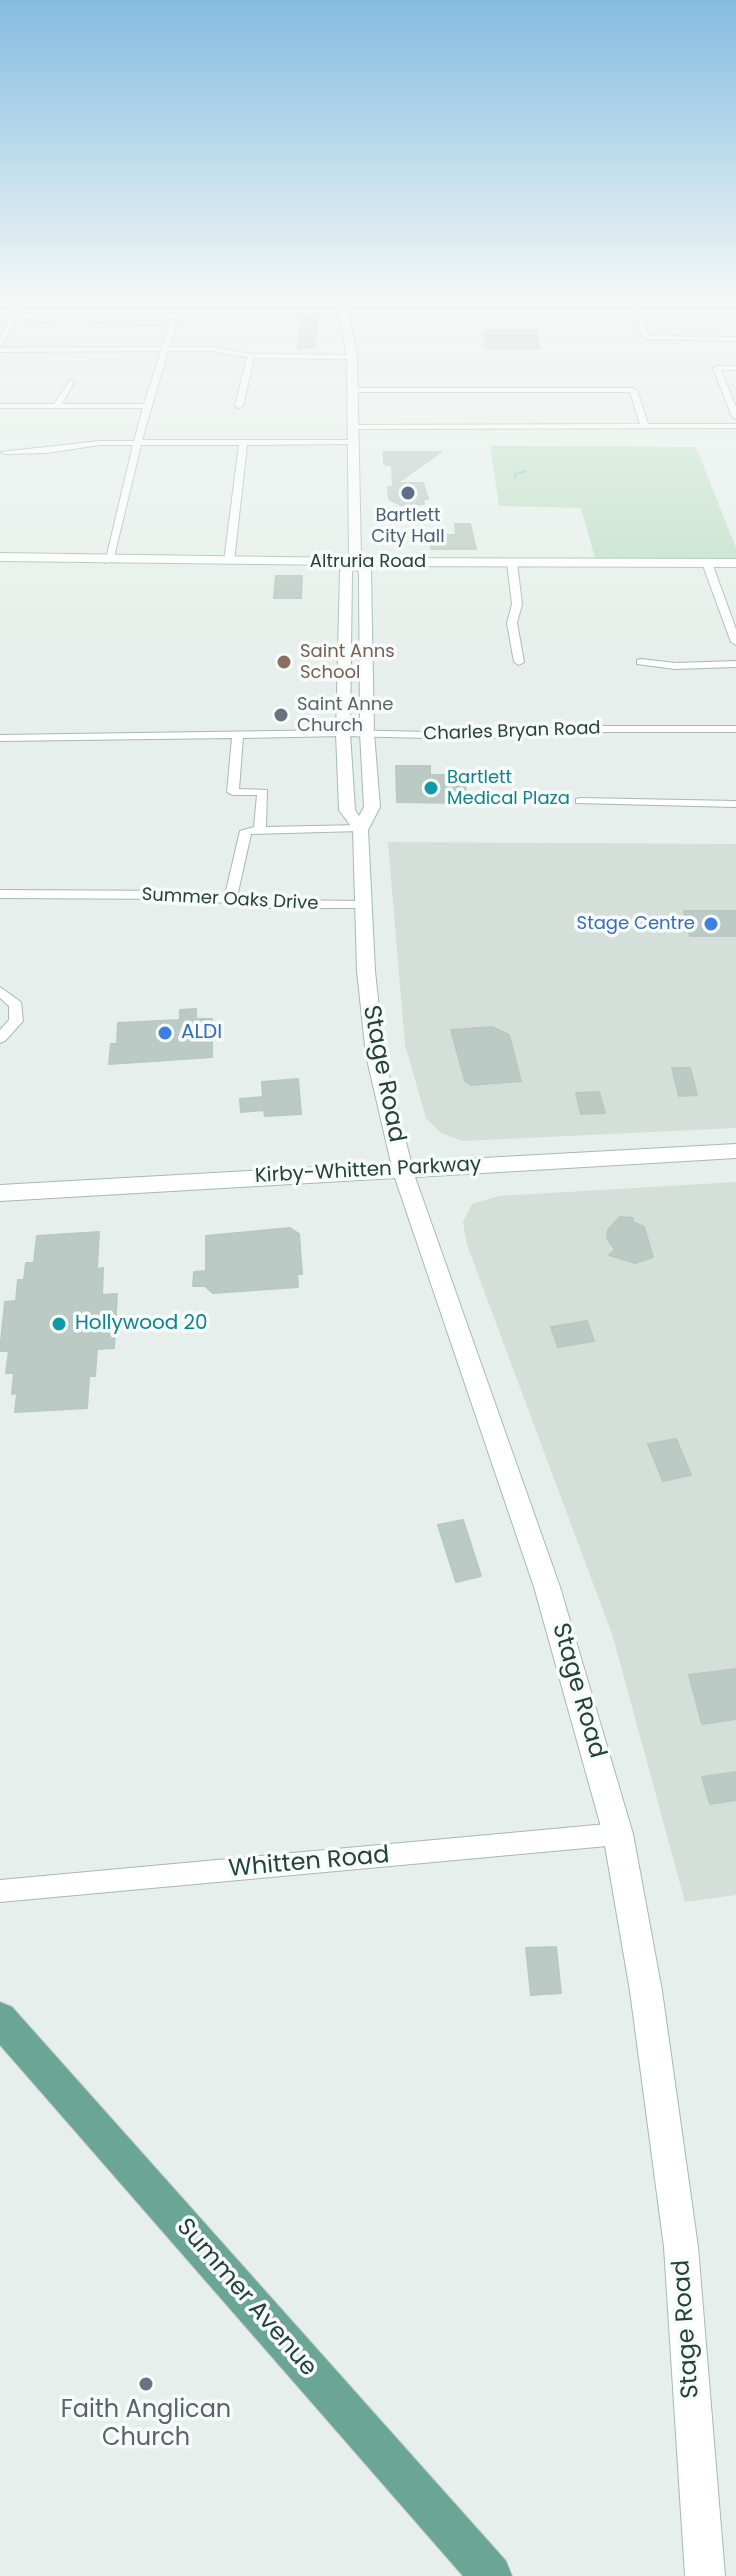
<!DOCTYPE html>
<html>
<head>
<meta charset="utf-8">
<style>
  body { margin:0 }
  canvas { display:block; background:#e6efeb }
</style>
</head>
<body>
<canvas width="736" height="2576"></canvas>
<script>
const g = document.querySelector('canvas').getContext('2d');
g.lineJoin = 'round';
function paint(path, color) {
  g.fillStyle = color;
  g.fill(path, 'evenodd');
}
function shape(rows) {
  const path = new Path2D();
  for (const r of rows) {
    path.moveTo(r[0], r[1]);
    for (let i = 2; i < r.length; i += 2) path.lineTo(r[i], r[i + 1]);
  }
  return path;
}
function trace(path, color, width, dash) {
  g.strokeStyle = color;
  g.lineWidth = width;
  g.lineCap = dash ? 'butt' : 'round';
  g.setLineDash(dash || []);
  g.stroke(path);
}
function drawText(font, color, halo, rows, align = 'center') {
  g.font = font + ' Poppins,sans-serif';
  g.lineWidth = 7;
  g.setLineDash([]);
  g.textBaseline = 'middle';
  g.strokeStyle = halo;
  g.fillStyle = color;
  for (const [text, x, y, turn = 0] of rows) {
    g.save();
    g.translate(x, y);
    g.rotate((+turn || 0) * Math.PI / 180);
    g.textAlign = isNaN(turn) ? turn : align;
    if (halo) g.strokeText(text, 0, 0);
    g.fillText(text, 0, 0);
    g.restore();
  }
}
paint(shape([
  [388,842,736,844,736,1128,463,1141,441,1133,426,1118,405,1045],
  [736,1182,736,1895,685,1902,613,1637,467,1245,463,1222,472,1204,499,1196]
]), '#d4dfda');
paint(shape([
  [490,446,696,447,736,548,736,558,595,558,581,508,499,506]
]), '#bfe0c8');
trace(shape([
  [515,478,515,474,526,471]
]), '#8ec9d4', 2);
const building = shape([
  [311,314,317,316,315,348,298,348,301,316,311,314],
  [484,331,536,331,540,349,486,349,484,331],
  [384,452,441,452,397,483,423,483,428,499,423,499,424,504,401,505,389,499,388,487,393,487,392,466,384,464,384,452],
  [455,524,470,524,476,549,431,549,430,535,456,535,455,524],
  [276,576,302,576,301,598,274,598,276,576],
  [396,766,430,766,430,775,464,775,467,803,397,802,396,766],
  [684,911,736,911,736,936,690,936,684,911],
  [196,1009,196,1019,212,1019,212,1057,109,1064,111,1044,117,1044,118,1023,180,1020,180,1010,196,1009],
  [492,1027,509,1035,521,1081,471,1085,465,1081,451,1030,492,1027],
  [672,1068,690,1068,697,1095,679,1096,672,1068],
  [298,1079,301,1114,265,1116,264,1110,241,1112,240,1099,263,1097,262,1082,298,1079],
  [599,1092,605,1113,581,1114,576,1093,599,1092],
  [620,1217,633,1218,633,1222,644,1227,653,1257,635,1263,609,1255,615,1250,607,1238,608,1230,620,1217],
  [290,1228,299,1234,302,1274,297,1274,298,1287,213,1293,205,1286,193,1286,194,1272,206,1271,206,1236,290,1228],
  [99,1232,97,1269,103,1268,102,1295,117,1294,114,1348,97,1349,95,1376,89,1376,87,1408,15,1412,17,1393,12,1394,14,1373,6,1373,9,1351,0,1351,5,1302,16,1301,18,1280,24,1280,26,1263,34,1263,37,1236,99,1232],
  [587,1321,594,1341,558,1347,551,1327,587,1321],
  [676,1439,691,1475,663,1481,648,1444,676,1439],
  [463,1520,481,1576,456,1582,438,1525,463,1520],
  [736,1669,736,1719,702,1724,689,1675,736,1669],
  [736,1772,736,1800,710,1804,702,1777,736,1772],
  [556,1947,561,1993,531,1995,526,1948,556,1947]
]);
paint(building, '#bbcac4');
trace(building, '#b8c9c2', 2);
const street = shape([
  [20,301,26,301,17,319,51,323,15,323,0,347,0,338,8,323,3,321,10,319,20,301],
  [629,301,635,301,638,309,736,309,736,313,640,313,649,336,736,337,736,341,644,339,629,301],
  [174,320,177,322,169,347,212,347,251,354,352,355,356,357,352,359,254,358,243,406,239,408,235,406,247,357,212,351,168,351,142,440,353,440,357,442,353,444,247,445,234,561,229,564,224,561,239,445,141,445,113,561,105,563,133,445,100,445,46,453,5,454,1,452,100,441,134,441,143,408,0,408,0,404,54,404,70,380,74,382,62,404,144,404,161,351,0,352,0,348,162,347,170,324,91,323,174,320],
  [717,366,736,366,736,370,721,370,736,407,736,419,732,417,713,368,717,366],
  [351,388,633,388,637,390,648,424,736,424,736,428,353,429,350,425,640,424,630,392,348,392,351,388],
  [512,560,517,563,522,604,517,623,524,662,519,665,514,662,507,623,512,604,507,563,512,560],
  [707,560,712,563,736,629,736,645,731,642,702,563,707,560],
  [641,659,675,663,736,661,736,667,675,669,637,664,637,660,641,659],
  [590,726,736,726,736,732,590,732,473,739,343,736,243,738,239,789,267,790,266,827,360,825,366,828,360,831,251,834,237,897,273,900,363,901,367,902,367,908,273,908,187,899,0,898,0,890,187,891,225,895,240,831,254,827,257,795,233,795,227,792,232,738,0,741,0,735,343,730,473,733,590,726],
  [580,798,736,801,736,807,576,803,576,799,580,798],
  [0,987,21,1002,23,1021,5,1041,0,1043,0,1030,9,1020,9,1006,0,998,0,987],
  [618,1823,626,1826,629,1834,626,1842,618,1845,0,1902,0,1880,618,1823]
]);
const secondary = shape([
  [337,301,346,301,357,357,361,558,736,559,736,567,366,566,371,571,374,733,380,807,368,830,375,971,384,1055,411,1162,736,1144,736,1158,415,1177,560,1587,633,1834,662,1991,698,2247,725,2576,685,2576,664,2247,630,1991,603,1834,534,1587,395,1178,0,1201,0,1185,391,1163,366,1055,357,971,353,829,339,810,336,733,340,571,344,565,0,561,0,553,349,558,347,357,337,301],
  [355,569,359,572,360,733,364,807,359,816,355,810,350,733,352,572,355,569]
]);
const primary = shape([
  [0,2002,12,2007,506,2561,512,2576,463,2576,0,2045,0,2002]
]);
trace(street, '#a8b8b2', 2);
trace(secondary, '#a4bbb3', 2);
trace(primary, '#c2cac8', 2);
paint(street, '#fff');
paint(secondary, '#fff');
paint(primary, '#6aa596');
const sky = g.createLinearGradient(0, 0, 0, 662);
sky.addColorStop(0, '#84bce0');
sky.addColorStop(0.45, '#f4f8f6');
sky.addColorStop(1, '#f4f8f600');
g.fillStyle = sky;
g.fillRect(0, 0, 736, 662);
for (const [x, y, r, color] of [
  [408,493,8,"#5c6f8a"],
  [284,662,8,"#8d6e63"],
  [281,715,8,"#6b7280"],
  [431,788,8,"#0f9aa8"],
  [711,924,8,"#3f7fe0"],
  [165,1033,8,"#3f7fe0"],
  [59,1324,8,"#0f9aa8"],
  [146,2384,8,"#6b7280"]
]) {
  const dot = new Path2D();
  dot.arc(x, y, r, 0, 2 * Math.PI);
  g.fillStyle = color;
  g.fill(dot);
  trace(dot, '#f7fbf9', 3);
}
drawText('18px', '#4e5e75', '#f7fbf9', [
  ["Bartlett",408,516],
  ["City Hall",408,537]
]);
drawText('18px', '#24423a', '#f7fbf9', [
  ["Altruria Road",368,562],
  ["Charles Bryan Road",512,732,-2],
  ["Summer Oaks Drive",230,900,3]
]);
drawText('18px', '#785e54', '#f7fbf9', [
  ["Saint Anns",300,652],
  ["School",300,673]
], 'left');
drawText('18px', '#5b616d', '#f7fbf9', [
  ["Saint Anne",297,705],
  ["Church",297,726]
], 'left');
drawText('18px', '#0d838f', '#f7fbf9', [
  ["Bartlett",447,778],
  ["Medical Plaza",447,799]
], 'left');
drawText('18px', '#366cbe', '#f7fbf9', [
  ["Stage Centre",695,924]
], 'right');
drawText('20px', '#366cbe', '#f7fbf9', [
  ["ALDI",181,1033]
], 'left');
drawText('20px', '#24423a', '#f7fbf9', [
  ["Kirby-Whitten Parkway",368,1171,-3]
]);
drawText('20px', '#0d838f', '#f7fbf9', [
  ["Hollywood 20",75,1324]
], 'left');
drawText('24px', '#24423a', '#f7fbf9', [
  ["Stage Road",383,1074,79],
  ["Stage Road",578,1691,74],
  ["Whitten Road",309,1863,-5],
  ["Summer Avenue",246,2298,49],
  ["Stage Road",687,2329,-94]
]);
drawText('24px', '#5b616d', '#f7fbf9', [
  ["Faith Anglican",146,2411],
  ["Church",146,2439]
]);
</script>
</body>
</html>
